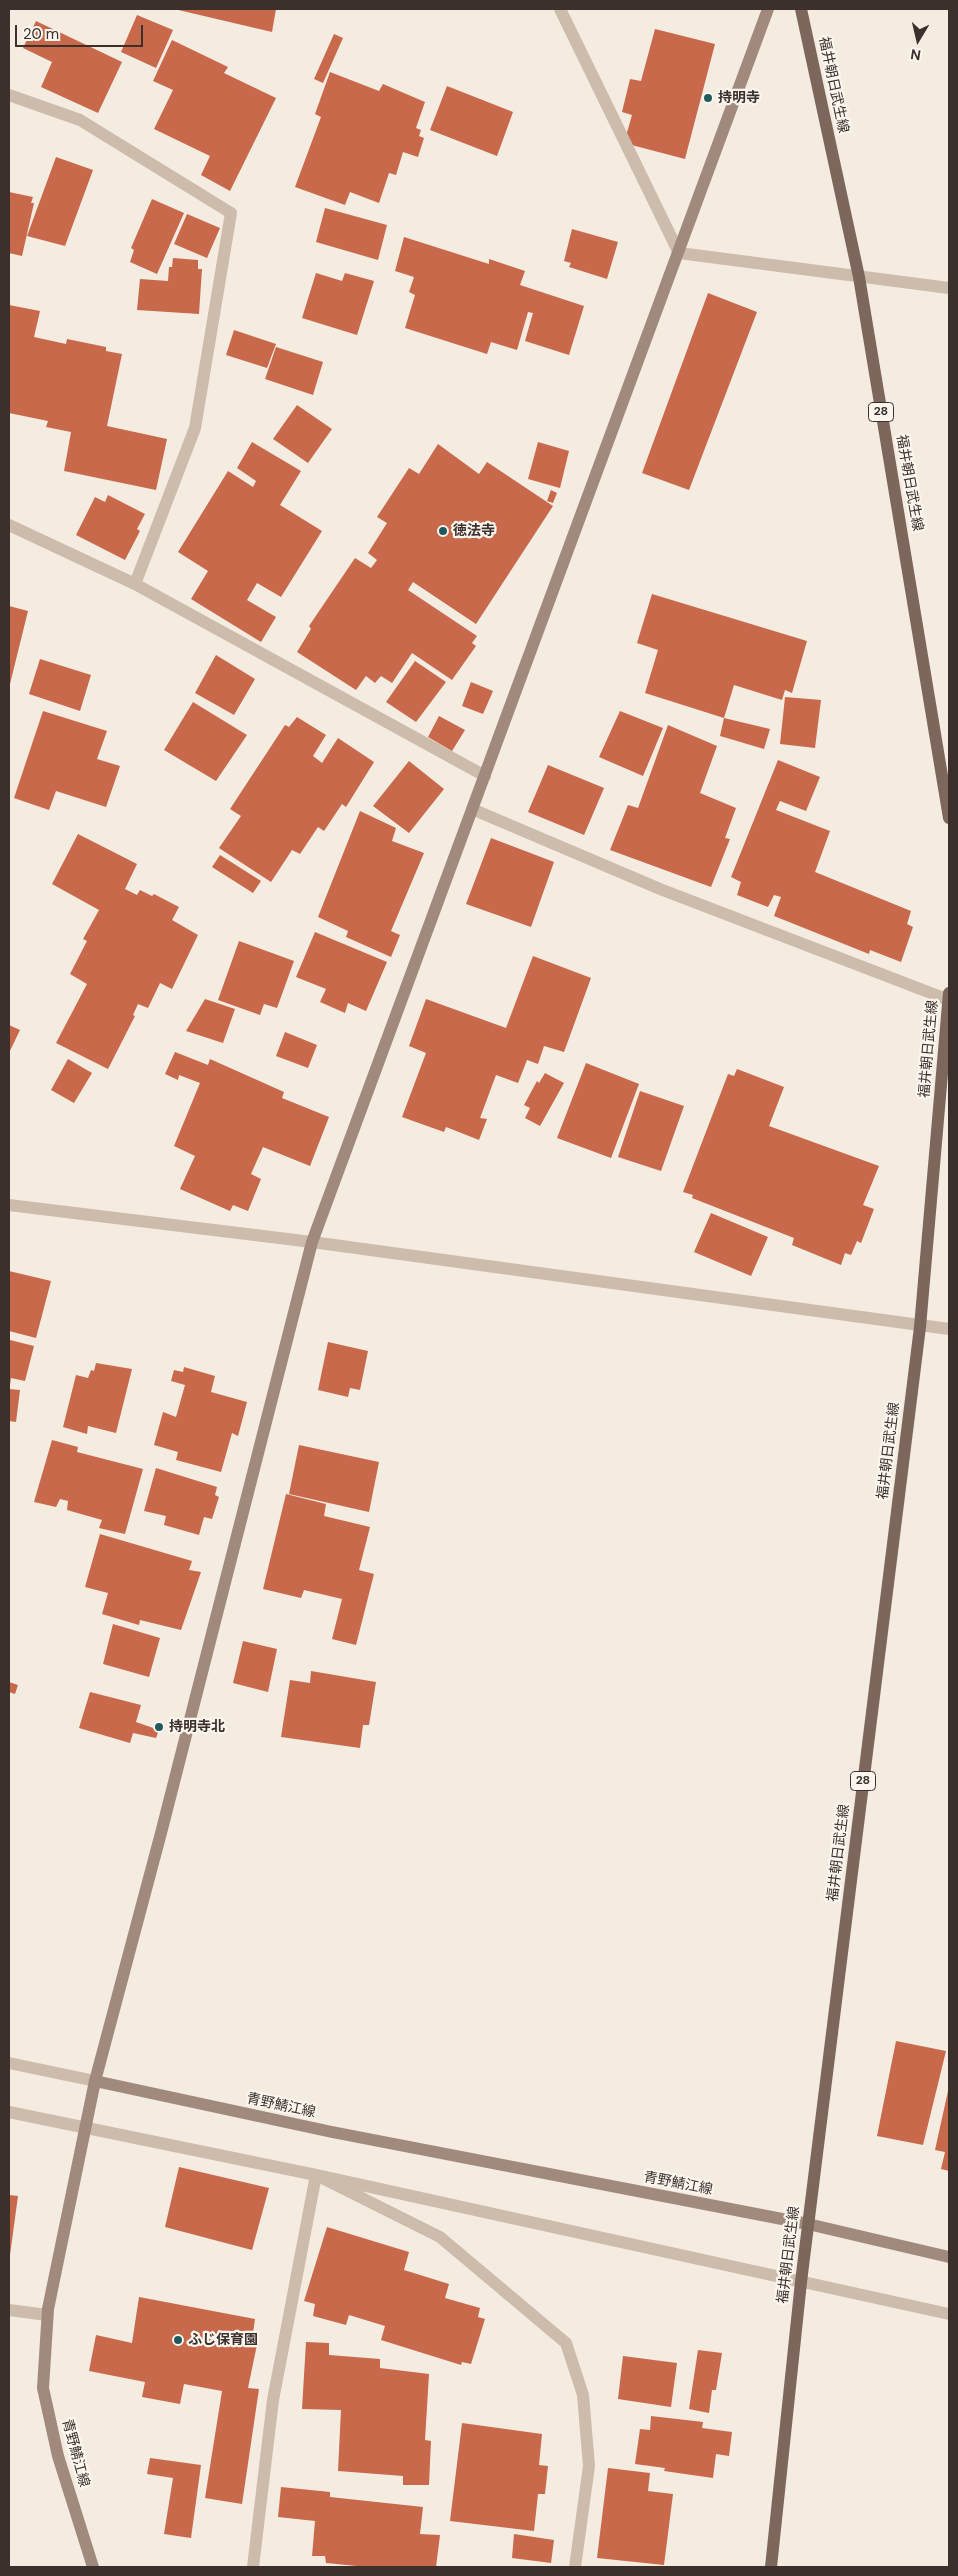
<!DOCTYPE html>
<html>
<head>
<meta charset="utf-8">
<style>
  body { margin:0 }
  #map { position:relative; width:958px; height:2576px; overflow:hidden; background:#f4ebe1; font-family:"DM Sans",sans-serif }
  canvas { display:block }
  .frame { position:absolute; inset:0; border:10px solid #3b302b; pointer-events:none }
  .north { position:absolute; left:893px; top:15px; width:50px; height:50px; -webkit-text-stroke:4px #fbf5ee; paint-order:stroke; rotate:189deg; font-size:14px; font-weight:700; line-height:20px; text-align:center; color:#3b302b }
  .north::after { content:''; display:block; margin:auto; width:18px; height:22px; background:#3b302b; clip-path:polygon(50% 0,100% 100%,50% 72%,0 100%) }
  .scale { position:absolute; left:15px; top:25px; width:128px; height:22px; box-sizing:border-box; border:2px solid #3b302b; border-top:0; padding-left:6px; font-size:15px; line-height:18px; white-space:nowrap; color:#3b302b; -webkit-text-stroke:4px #fbf5ee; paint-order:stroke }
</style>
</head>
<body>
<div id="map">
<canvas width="958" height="2576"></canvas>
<div class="frame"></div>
<div class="north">N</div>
<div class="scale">20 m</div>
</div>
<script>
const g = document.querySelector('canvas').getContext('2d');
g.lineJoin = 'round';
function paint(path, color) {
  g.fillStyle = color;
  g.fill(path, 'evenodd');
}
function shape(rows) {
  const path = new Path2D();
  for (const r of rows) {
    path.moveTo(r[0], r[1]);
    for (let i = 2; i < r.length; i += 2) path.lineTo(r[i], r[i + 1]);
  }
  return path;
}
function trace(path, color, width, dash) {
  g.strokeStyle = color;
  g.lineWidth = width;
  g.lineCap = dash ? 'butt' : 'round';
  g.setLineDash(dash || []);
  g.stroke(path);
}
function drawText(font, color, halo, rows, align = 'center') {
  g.font = font + ' "DM Sans","Noto Sans JP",sans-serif';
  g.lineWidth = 4.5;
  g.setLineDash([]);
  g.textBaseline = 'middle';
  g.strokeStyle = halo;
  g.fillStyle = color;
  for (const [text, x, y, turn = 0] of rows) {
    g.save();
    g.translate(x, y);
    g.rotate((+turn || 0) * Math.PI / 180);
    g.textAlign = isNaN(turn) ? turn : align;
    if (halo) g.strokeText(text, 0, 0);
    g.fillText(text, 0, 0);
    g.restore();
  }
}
paint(shape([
  [174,9,276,9,272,32],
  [137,15,173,30,156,68,121,52],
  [36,21,122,62,98,113,41,87,52,62,23,48],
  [655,29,715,44,685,159,624,143,632,115,622,112,630,79,641,81],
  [334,34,343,38,323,83,314,79],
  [172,40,228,67,224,73,276,98,230,191,201,175,210,156,154,129,173,90,153,81],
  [330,72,379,91,383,84,425,102,416,128,421,130,419,136,424,138,418,157,403,152,396,175,389,173,379,203,350,192,345,205,295,187,321,117,315,114],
  [447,86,513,112,497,156,430,130],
  [56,157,93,170,65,246,27,236],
  [9,192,33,197,31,203,34,203,22,256,9,253],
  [152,199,184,213,157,274,130,262,134,250,131,248],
  [325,208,387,225,378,260,316,242],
  [187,214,220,228,207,258,174,244],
  [572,229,618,242,607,279,569,267,571,263,564,261],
  [404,237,489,264,489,259,525,271,520,285,584,306,569,355,525,341,533,313,528,312,517,350,491,342,487,354,405,328,415,295,409,292,414,277,395,271],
  [173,258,198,260,198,269,202,269,199,314,137,310,140,279,168,281,169,267,172,267],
  [316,273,342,281,345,273,374,281,357,335,302,318],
  [708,293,757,312,689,490,642,473],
  [9,305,40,311,34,337,66,344,67,339,106,347,106,351,122,354,107,426,167,439,156,490,64,471,71,432,46,427,48,421,9,413],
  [234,330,276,344,267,368,226,355],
  [276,347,323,362,313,395,265,379],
  [297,405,332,429,308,463,273,439],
  [252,442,301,471,280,505,322,531,281,597,257,583,247,600,276,617,261,642,191,599,208,571,178,552,228,471,253,487,256,481,237,468],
  [538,442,569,451,560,488,528,479],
  [438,444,479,474,487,462,553,506,476,624,413,582,408,590,477,636,472,643,476,646,452,680,412,653,392,683,381,676,375,683,366,676,356,690,297,652,311,629,309,626,355,558,371,568,377,560,368,553,387,523,377,517,409,468,419,474],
  [551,490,557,493,553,503,547,501],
  [108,495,145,514,137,529,140,531,125,560,76,535,95,497,105,502],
  [652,594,807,641,792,693,785,690,782,700,734,685,724,718,645,693,658,650,637,643],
  [9,606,28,611,9,688],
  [216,655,255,679,234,715,195,693],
  [40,659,91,675,80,711,29,694],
  [415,661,446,682,416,722,386,702],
  [471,682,493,691,483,714,462,706],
  [785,697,821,700,815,748,780,744],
  [193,702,247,735,216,781,164,750],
  [43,711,107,731,97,759,120,766,106,807,56,791,49,810,14,798],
  [620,711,663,728,643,776,599,757],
  [439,716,465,730,452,751,428,737],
  [297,717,326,735,313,756,322,763,338,738,374,762,346,807,342,804,324,831,318,827,300,854,292,850,271,882,219,848,241,816,230,809,285,725,289,727],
  [724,718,770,729,764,749,720,736],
  [668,725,717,746,700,793,736,808,725,838,730,839,711,887,610,850,628,805,638,808],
  [778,760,820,777,806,811,780,801,776,810,830,831,815,872,911,911,907,924,913,927,901,962,870,950,869,954,774,916,781,897,774,895,768,907,737,895,741,882,731,877],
  [409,761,444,789,409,833,373,806],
  [548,765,604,788,584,835,528,812],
  [360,811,396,828,392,841,424,853,391,931,400,935,391,957,346,937,348,931,318,917],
  [78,834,137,864,125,889,137,895,140,890,152,896,154,894,179,907,172,920,198,935,172,989,160,983,148,1008,138,1004,133,1015,135,1016,108,1069,56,1043,87,984,70,974,87,941,83,939,99,910,52,884],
  [491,838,554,862,531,927,466,904],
  [220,855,261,881,253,893,212,867],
  [315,932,387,962,366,1011,348,1003,345,1013,320,1002,326,989,296,977],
  [239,941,294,961,277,1008,264,1004,260,1015,218,1000],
  [533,956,591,978,564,1052,544,1046,538,1064,527,1060,518,1083,496,1075,480,1118,487,1119,479,1140,446,1127,444,1132,402,1117,426,1053,409,1046,426,999,506,1028],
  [205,999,235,1009,223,1043,186,1031],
  [9,1025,20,1030,9,1053],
  [285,1032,317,1045,308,1068,276,1056],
  [175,1052,208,1065,210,1059,284,1092,282,1098,329,1117,310,1166,263,1147,251,1174,261,1179,248,1211,233,1205,230,1211,180,1189,195,1156,174,1146,200,1083,179,1075,178,1080,165,1074],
  [68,1059,92,1073,74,1103,51,1090],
  [586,1063,639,1084,611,1158,557,1138],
  [737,1069,784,1087,769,1126,879,1166,863,1205,874,1209,861,1243,857,1241,851,1255,845,1253,841,1265,792,1245,794,1238,692,1198,693,1195,683,1192,728,1074,734,1076],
  [545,1073,564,1083,540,1126,525,1118,530,1108,524,1105,537,1081,539,1083],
  [640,1091,684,1106,661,1171,618,1157],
  [711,1213,768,1237,751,1276,694,1252],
  [9,1271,51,1281,36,1338,9,1331],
  [10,1340,34,1346,25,1381,11,1378,10,1385],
  [328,1342,368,1351,360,1390,350,1388,348,1397,318,1390],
  [96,1363,132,1369,116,1433,88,1426,87,1434,63,1427,76,1375,88,1378,91,1370,94,1371],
  [184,1367,215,1376,211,1392,247,1402,238,1436,232,1433,221,1472,176,1460,178,1452,154,1445,163,1412,176,1417,185,1385,171,1381,174,1370,183,1372],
  [9,1389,20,1390,16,1422,9,1421],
  [52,1440,78,1447,77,1452,143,1469,125,1534,99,1528,102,1520,67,1510,68,1501,60,1499,56,1507,34,1502],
  [299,1445,379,1462,369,1512,289,1494],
  [156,1468,217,1487,215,1495,219,1497,212,1519,204,1517,199,1535,164,1525,166,1516,144,1511],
  [286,1494,326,1504,324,1516,370,1527,359,1570,374,1574,356,1645,332,1639,342,1599,304,1590,301,1598,263,1589],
  [100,1534,192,1561,189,1570,201,1572,181,1630,140,1620,139,1625,102,1614,108,1593,85,1587],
  [113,1624,160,1638,149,1677,103,1664],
  [243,1641,277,1649,268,1692,233,1683],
  [311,1671,376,1682,369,1725,363,1725,360,1748,281,1737,290,1680,310,1683],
  [9,1682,18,1685,15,1694,9,1692],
  [90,1692,141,1705,136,1722,159,1730,156,1738,133,1733,130,1743,79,1728],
  [896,2041,946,2051,923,2145,877,2136],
  [948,2091,949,2091,949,2171,941,2169,945,2152,935,2150],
  [179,2167,269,2188,252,2250,165,2227],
  [9,2195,18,2196,10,2255,9,2255],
  [327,2227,409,2252,404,2270,449,2284,445,2298,480,2308,478,2317,485,2319,471,2364,462,2362,461,2365,381,2340,385,2326,349,2315,346,2325,313,2316,315,2304,304,2301],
  [139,2297,255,2319,253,2333,259,2335,248,2388,259,2389,242,2504,205,2498,222,2391,184,2384,180,2404,142,2397,145,2382,89,2371,96,2335,132,2343],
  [306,2342,329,2343,329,2355,380,2359,380,2368,429,2374,425,2440,431,2441,429,2485,403,2485,403,2476,338,2471,341,2410,302,2409],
  [698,2350,722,2353,716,2390,712,2390,709,2413,689,2409],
  [623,2356,677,2363,671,2407,618,2399],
  [651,2416,703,2422,702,2428,732,2432,729,2456,716,2454,713,2478,664,2471,665,2468,635,2464,640,2429,650,2430],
  [462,2423,542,2434,539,2465,548,2466,545,2494,538,2494,534,2531,450,2521],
  [150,2458,201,2465,191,2538,164,2534,173,2478,147,2474],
  [608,2468,650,2473,648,2491,673,2494,664,2565,597,2558],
  [281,2487,330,2492,330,2497,423,2507,420,2534,440,2535,436,2567,367,2567,326,2563,325,2556,312,2556,315,2521,278,2517],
  [514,2534,554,2540,551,2563,512,2558]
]), '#c8694b');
trace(shape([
  [472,809,660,889,949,1000]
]), '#cdbbac', 12);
trace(shape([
  [560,9,679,253,949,288],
  [9,95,80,120,231,213,195,428,135,584],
  [9,525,135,584,485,776],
  [9,1205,312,1242,949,1329],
  [9,2063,95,2081],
  [9,2112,316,2175,949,2314],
  [9,2310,47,2315],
  [253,2567,273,2400,316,2175,440,2237,566,2343,583,2395,589,2466,575,2567]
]), '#cdbbac', 12);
trace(shape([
  [95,2081,332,2132,808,2224,949,2257],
  [93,2567,58,2456,43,2388,48,2309,95,2081,161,1833,312,1242,768,9]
]), '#a18a7d', 12);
trace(shape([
  [801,9,859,277,949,818],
  [771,2567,801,2282,920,1327,949,993]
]), '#7d675c', 12);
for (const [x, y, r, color] of [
  [708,98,5,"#1f5a5e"],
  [443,531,5,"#1f5a5e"],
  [159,1727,5,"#1f5a5e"],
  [178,2340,5,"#1f5a5e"]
]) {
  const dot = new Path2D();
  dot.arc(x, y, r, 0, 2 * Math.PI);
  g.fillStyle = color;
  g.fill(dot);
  trace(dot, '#fbf5ee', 2);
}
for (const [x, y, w] of [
  [881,412,25],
  [863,1781,25]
]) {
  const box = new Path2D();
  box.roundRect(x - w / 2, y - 9.5, w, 19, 4);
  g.fillStyle = '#fbf5ee';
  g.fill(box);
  trace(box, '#3b302b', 1);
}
drawText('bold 12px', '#3b302b', null, [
  ["28",881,412],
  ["28",863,1781]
]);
drawText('14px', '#3b302b', '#fbf5ee', [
  ["福井朝日武生線",833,85,78],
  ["福井朝日武生線",909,483,80],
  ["福井朝日武生線",929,1049,-85],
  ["福井朝日武生線",889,1451,-83],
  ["福井朝日武生線",839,1853,-83],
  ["青野鯖江線",281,2106,12],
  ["青野鯖江線",678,2184,11],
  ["福井朝日武生線",789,2255,-83],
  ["青野鯖江線",75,2453,75]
]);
drawText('bold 14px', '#3b302b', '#fbf5ee', [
  ["持明寺",718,98],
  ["徳法寺",453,531],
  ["持明寺北",169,1727],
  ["ふじ保育園",188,2340]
], 'left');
</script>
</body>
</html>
